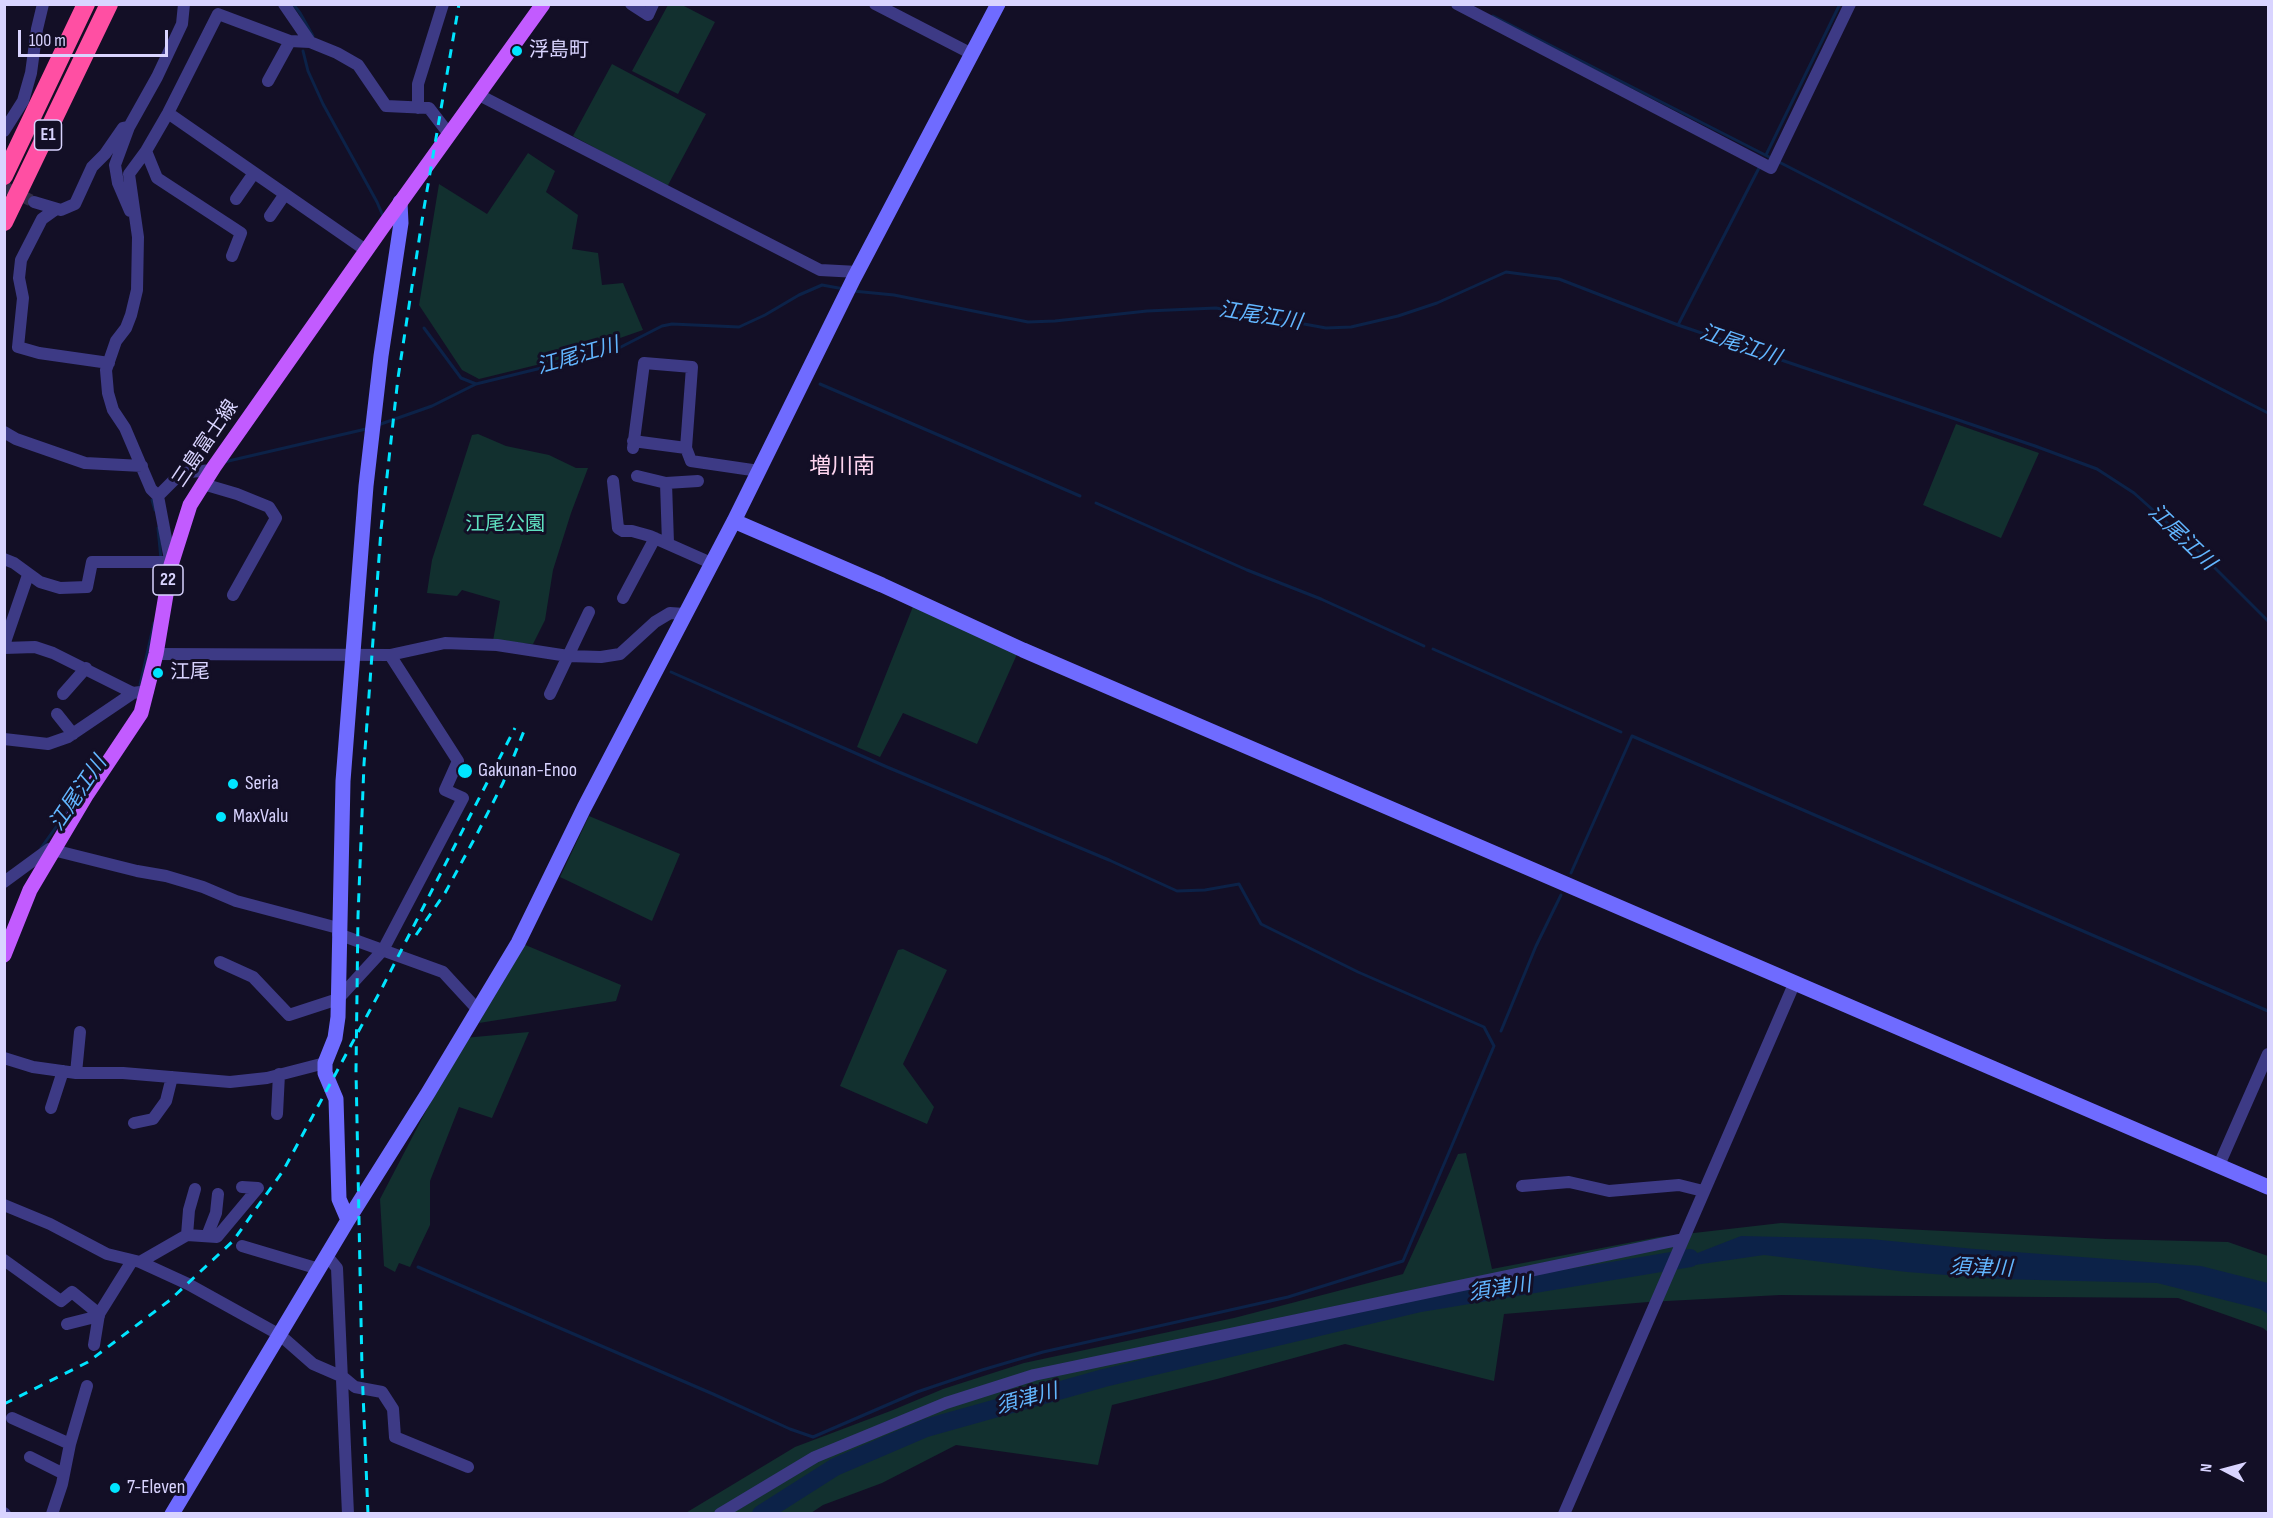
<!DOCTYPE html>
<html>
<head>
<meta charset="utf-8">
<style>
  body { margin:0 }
  #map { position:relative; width:2273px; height:1518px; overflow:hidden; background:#130f26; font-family:"Sofia Sans Condensed",sans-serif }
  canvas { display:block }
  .frame { position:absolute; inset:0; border:6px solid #d9d4ff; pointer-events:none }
  .north { position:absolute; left:2195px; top:1440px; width:60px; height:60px; -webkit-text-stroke:4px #130f26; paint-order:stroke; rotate:276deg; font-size:16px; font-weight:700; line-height:24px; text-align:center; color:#d9d4ff }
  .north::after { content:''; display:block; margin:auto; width:21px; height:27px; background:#d9d4ff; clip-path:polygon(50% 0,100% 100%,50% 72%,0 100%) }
  .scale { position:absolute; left:18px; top:30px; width:150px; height:27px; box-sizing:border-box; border:3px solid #d9d4ff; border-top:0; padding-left:8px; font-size:18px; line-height:21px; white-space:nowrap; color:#d9d4ff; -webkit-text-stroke:4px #130f26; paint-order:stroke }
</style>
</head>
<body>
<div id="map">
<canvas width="2273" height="1518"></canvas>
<div class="frame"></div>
<div class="north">N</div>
<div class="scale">100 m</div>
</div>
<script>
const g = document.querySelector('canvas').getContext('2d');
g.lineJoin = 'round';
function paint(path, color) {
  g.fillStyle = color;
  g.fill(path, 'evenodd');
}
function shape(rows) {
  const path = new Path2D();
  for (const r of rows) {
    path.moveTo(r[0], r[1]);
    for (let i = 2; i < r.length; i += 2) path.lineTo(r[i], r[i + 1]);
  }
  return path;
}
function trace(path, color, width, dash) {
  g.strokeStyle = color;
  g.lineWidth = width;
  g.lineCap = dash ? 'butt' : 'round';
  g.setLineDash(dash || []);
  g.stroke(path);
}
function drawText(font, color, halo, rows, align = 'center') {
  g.font = font + ' "Sofia Sans Condensed","Noto Sans JP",sans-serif';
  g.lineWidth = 6;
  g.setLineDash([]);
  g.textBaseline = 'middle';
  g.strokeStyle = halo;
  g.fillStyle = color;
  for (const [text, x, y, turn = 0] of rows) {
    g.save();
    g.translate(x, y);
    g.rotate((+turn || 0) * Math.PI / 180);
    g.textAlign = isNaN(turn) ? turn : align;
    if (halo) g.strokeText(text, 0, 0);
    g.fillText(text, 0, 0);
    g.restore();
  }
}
paint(shape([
  [668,5,682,5,715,22,678,94,632,71],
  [612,64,706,114,667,187,573,136],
  [528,153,555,171,546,192,578,215,572,249,598,253,602,285,623,283,643,330,557,360,479,379,462,370,419,305,439,184,487,214],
  [1956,424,2039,453,2001,538,1923,505],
  [478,434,506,446,549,455,576,468,588,468,571,513,553,570,545,620,533,644,493,641,500,601,462,590,457,596,427,593,432,560,472,435],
  [914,604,1018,652,977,744,903,713,880,757,857,747],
  [589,816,680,854,652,921,560,877],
  [523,944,621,985,616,1001,479,1023],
  [903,949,947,970,903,1064,934,1107,927,1124,840,1086,898,950],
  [529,1032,492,1118,459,1107,430,1181,430,1225,410,1267,399,1263,395,1272,384,1266,380,1199,464,1038],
  [1466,1153,1492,1269,1659,1237,1781,1223,2106,1239,2228,1242,2268,1256,2268,1332,2263,1328,2178,1298,1780,1295,1648,1302,1504,1314,1494,1381,1345,1344,1217,1379,1112,1405,1098,1465,956,1445,882,1483,823,1505,811,1513,684,1514,795,1447,893,1410,943,1389,1024,1363,1234,1318,1403,1274,1458,1154]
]), '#12302f');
paint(shape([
  [1741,1236,1870,1239,1975,1249,2201,1266,2268,1283,2268,1314,2260,1309,2157,1283,1999,1279,1907,1272,1764,1255,1681,1267,1682,1259]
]), '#0c2248');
trace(shape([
  [293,4,300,13,313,36],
  [1493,16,1773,159],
  [303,51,308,71,323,104,377,202,383,216],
  [1766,155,1840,4],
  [1779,162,2268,413],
  [853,291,894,295,1028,322,1055,321,1147,311,1216,308,1326,328,1351,327,1398,316,1437,303,1506,272,1559,279,1678,325,2035,446,2097,469,2134,493,2191,544,2268,621],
  [1678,325,1760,166],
  [424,328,461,378,476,384],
  [820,384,1080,496],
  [378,425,432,406,476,384,615,350,662,326,672,324,739,327,765,315,799,295,822,285,844,289],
  [224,462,366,429],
  [152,500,155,510],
  [1096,503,1247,570,1321,599,1424,646],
  [158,528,161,559],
  [161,569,162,578],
  [1433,649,1621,732],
  [140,685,154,623],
  [41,848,74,802],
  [1571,873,1632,736,2268,1011],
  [1501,1031,1536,946,1561,895],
  [418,1267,713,1394,790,1429,813,1437,917,1392,982,1370,1043,1352,1288,1297,1403,1261,1494,1046,1484,1027,1358,972,1261,924,1239,884,1205,890,1177,891,1109,860,887,767,671,672]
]), '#0c2248', 3);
trace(shape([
  [761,1514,835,1467,926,1428,1104,1378,1420,1303,1690,1258]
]), '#0c2248', 18);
trace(shape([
  [4,187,34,202]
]), '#312d47', 12, [12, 6]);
trace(shape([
  [284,4,310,42],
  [631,4,648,15,653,4],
  [875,4,972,54],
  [1457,4,1771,168,1850,4],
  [268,81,290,41],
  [479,95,820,270,858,272],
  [418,108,418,84,443,4],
  [168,113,367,251],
  [129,127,115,165,118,183,130,211],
  [4,131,23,101,31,73,37,29,43,4],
  [146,151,157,178,241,233,232,256],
  [236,199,254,173],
  [34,202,61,210,75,204,92,167,105,154,123,128,129,127,157,77,182,24,184,4],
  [56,209,42,219,21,260,19,278,23,298,18,347,39,353,109,363],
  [270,216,285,194],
  [4,432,16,439,85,463,142,466],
  [633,441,686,448],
  [633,448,644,363,692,367,686,448,691,461,759,471],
  [637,476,666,483,668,543],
  [613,481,618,528,623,531,632,531,650,536,711,563],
  [666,483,698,481],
  [203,484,237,494,269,507,276,518,233,595],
  [158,496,178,476,189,472,212,470],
  [4,559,14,563,40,582,60,588,87,587,92,562,168,562],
  [171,565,158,496,151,489,125,428,113,410,108,393,106,370,116,341,126,328,131,315,137,290,138,237,129,174,146,151,168,113,218,14,290,41,310,42,337,53,358,65,386,106,429,108,449,134],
  [623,598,655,538],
  [4,645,28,575],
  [4,648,35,647,53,653,133,693],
  [156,654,390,655,445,643,497,645,568,656,601,657,620,654,655,622,670,613,684,614],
  [63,694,86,668],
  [550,694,589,612],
  [57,714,73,734],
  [4,739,48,744,68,737,133,693,148,691],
  [4,882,49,849,137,871,166,876,203,887,236,901,338,928],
  [338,934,443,972,478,1010],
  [220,962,253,977,289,1015,338,999,383,950,463,798,445,790,458,761,390,655],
  [4,1058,33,1067,76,1073,123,1073,230,1082,267,1078,325,1063],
  [76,1073,80,1032],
  [51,1108,63,1071],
  [277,1114,279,1074],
  [134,1123,153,1119,166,1101,172,1077],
  [2219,1165,2268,1054],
  [1522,1186,1569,1182,1609,1191,1679,1185,1703,1191],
  [4,1205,50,1224,107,1254,140,1262,188,1284,280,1335,313,1364,343,1377,355,1387,382,1392,393,1409,395,1437,468,1467],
  [187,1235,189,1210,195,1189],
  [207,1236,216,1213,218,1194],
  [242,1246,319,1269],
  [327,1256,337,1268,348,1514],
  [4,1260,61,1301,72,1292,99,1314],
  [140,1262,187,1235,217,1237,258,1188,242,1187],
  [67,1324,99,1316],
  [94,1345,99,1314,132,1261],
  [12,1418,70,1444],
  [30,1457,64,1474],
  [4,1513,5,1514],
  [52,1514,62,1484,70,1444,87,1386],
  [720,1514,815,1457,946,1403,1034,1375,1683,1239],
  [1564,1514,1795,982]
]), '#3d3a85', 12);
trace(shape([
  [734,521,882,585,1023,650,2268,1187],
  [348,1220,339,1199,336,1099,325,1073,325,1063,335,1038,338,1017,343,781,366,486,381,356,401,223,400,202],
  [172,1514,348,1220,428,1093,518,943,584,808,734,521,854,278,998,4]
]), '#6f6bff', 15);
trace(shape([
  [4,955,30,890,87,794,141,713,156,654,171,565,190,505,214,467,382,228,543,4]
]), '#c25bff', 15);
trace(shape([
  [4,176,86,4],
  [4,222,109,4]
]), '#ff4fa3', 18);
trace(shape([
  [416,935,445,893,477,834,503,783,524,731],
  [4,1404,88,1362,170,1300,233,1241,283,1171,383,986,515,728],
  [368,1514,362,1369,356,1071,358,916,364,764,381,530,398,378,423,214,459,4]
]), '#00e5ff', 3, [9, 8]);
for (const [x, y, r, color] of [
  [517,51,6,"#00e5ff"],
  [158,673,6,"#00e5ff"],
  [465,771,8,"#00e5ff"],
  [233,784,6,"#00e5ff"],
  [221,817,6,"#00e5ff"],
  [115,1488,6,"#00e5ff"]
]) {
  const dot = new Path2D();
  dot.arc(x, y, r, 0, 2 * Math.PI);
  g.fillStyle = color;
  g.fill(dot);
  trace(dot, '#130f26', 2);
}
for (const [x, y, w] of [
  [48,135,27],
  [168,580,30]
]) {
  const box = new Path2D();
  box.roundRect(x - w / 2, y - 15, w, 30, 4.5);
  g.fillStyle = '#130f26';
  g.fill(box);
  trace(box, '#d9d4ff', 1.5);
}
drawText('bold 18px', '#d9d4ff', null, [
  ["E1",48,135],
  ["22",168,580]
]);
drawText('20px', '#d9d4ff', '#130f26', [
  ["浮島町",529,51],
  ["江尾",170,673],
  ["Gakunan-Enoo",478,771],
  ["Seria",245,784],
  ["MaxValu",233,817],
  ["7-Eleven",127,1488]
], 'left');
drawText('20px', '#d9d4ff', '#130f26', [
  ["三島富士線",206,444,-56]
]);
drawText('20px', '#5fe0c0', '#130f26', [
  ["江尾公園",505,525]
]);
drawText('italic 21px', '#62b6ff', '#130f26', [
  ["江尾江川",1260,317,9],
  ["江尾江川",1740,346,19],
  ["江尾江川",578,357,-16],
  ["江尾江川",2181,538,44],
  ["江尾江川",79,794,-56],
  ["須津川",1981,1269,2],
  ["須津川",1500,1290,-9],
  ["須津川",1027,1400,-15]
]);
drawText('22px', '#ffd6f0', '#130f26', [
  ["増川南",842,467]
]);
</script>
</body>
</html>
